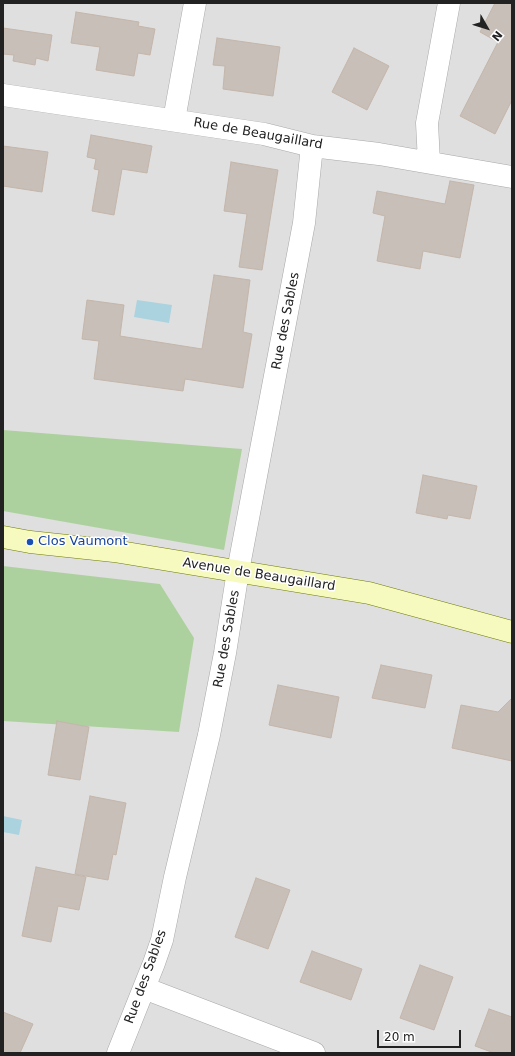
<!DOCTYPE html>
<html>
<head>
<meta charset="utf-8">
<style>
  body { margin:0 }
  #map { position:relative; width:515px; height:1056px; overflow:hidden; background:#f2efe9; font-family:"DejaVu Sans",sans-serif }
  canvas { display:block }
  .frame { position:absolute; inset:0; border:4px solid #222; pointer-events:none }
  .north { position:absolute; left:467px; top:8px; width:40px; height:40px; -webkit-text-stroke:3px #fff; paint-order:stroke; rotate:129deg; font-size:11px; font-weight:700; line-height:16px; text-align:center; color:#222 }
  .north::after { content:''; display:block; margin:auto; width:14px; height:18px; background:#222; clip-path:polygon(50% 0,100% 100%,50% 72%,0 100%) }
  .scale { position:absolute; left:377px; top:1030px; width:84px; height:18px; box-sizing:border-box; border:2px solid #222; border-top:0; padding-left:5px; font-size:12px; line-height:14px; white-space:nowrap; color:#222; -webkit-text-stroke:3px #fff; paint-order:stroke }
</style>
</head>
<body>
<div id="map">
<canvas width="515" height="1056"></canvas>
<div class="frame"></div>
<div class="north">N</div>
<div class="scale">20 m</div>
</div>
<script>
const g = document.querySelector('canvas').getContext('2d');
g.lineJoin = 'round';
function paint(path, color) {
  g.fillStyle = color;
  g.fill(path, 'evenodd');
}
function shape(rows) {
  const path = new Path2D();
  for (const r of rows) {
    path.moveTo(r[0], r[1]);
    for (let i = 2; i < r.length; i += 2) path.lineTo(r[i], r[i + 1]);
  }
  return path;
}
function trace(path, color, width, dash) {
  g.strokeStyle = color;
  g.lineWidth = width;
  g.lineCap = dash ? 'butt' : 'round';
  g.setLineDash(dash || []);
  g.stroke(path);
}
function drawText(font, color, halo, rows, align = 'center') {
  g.font = font + ' "DejaVu Sans",sans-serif';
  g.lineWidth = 3;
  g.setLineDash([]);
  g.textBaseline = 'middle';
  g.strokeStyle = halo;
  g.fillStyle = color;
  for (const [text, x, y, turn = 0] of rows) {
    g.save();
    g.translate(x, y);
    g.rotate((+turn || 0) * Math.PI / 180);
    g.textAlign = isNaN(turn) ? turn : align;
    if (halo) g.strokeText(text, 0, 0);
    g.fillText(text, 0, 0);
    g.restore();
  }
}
paint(shape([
  [3,3,512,3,512,1053,3,1053]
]), '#e0dfdf');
paint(shape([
  [3,430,242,449,224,550,3,511],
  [3,566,160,584,194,638,179,732,3,721]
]), '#add19e');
paint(shape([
  [137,300,172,305,169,323,134,317],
  [3,816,22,820,19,835,3,832]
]), '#aad3df');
const building = shape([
  [495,3,512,3,512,100,495,134,460,116,498,42,480,32,495,3],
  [76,12,139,22,138,26,155,29,150,55,138,53,134,76,96,70,100,47,71,43,76,12],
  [3,28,52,35,48,61,36,58,35,65,13,61,14,55,3,54,3,28],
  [217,38,280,47,273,96,223,89,225,66,213,65,217,38],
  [354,48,389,66,367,110,332,92,354,48],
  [91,135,152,146,147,173,122,169,114,215,92,211,99,170,94,169,96,159,87,157,91,135],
  [3,146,48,152,42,192,3,186,3,146],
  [231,162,278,170,262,270,239,267,247,214,224,211,231,162],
  [450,181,474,185,460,258,423,251,420,269,377,261,385,216,373,213,377,191,445,204,450,181],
  [214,275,250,280,243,332,252,334,243,388,185,379,183,391,94,379,99,341,82,339,87,300,124,305,120,336,202,349,214,275],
  [423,475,477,486,470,519,448,515,447,519,416,513,423,475],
  [381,665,432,675,425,708,372,698,381,665],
  [278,685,339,697,331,738,269,725,278,685],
  [512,698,512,761,452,748,461,705,498,712,512,698],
  [57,721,89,727,80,780,48,775,57,721],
  [90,796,126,803,116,855,113,854,108,880,75,874,90,796],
  [36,867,86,877,79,910,58,906,51,942,22,936,36,867],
  [256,878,290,890,268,949,235,937,256,878],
  [312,951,362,969,351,1000,300,982,312,951],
  [420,965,453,977,434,1030,400,1018,420,965],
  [489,1009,512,1017,512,1053,494,1053,475,1046,489,1009],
  [3,1012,33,1024,20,1053,3,1053,3,1012]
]);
paint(building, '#c7bfb8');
trace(building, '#c4b6ab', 1);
const minor = shape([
  [3,95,264,134,312,146,379,154,512,177],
  [174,120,195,3],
  [429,162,427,123,449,3],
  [144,988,314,1053],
  [118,1053,154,963,162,940,175,877,209,735,225,653,238,571,304,223,312,146]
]);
const secondary = shape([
  [3,537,30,542,114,551,369,593,512,632]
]);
trace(minor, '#a9a9a9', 23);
trace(secondary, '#707d05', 23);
trace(minor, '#fff', 22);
trace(secondary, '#f7fabf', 22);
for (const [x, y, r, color] of [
  [30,542,4,"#1a4fb4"]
]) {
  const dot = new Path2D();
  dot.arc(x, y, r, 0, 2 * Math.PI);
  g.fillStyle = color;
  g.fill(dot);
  trace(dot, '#fff', 1.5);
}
drawText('13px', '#222', '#fff', [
  ["Rue de Beaugaillard",258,134,10],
  ["Rue des Sables",286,321,-79],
  ["Avenue de Beaugaillard",259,575,9],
  ["Rue des Sables",227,639,-80],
  ["Rue des Sables",146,977,-70]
]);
drawText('13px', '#164399', '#fff', [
  ["Clos Vaumont",38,542]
], 'left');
</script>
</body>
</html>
